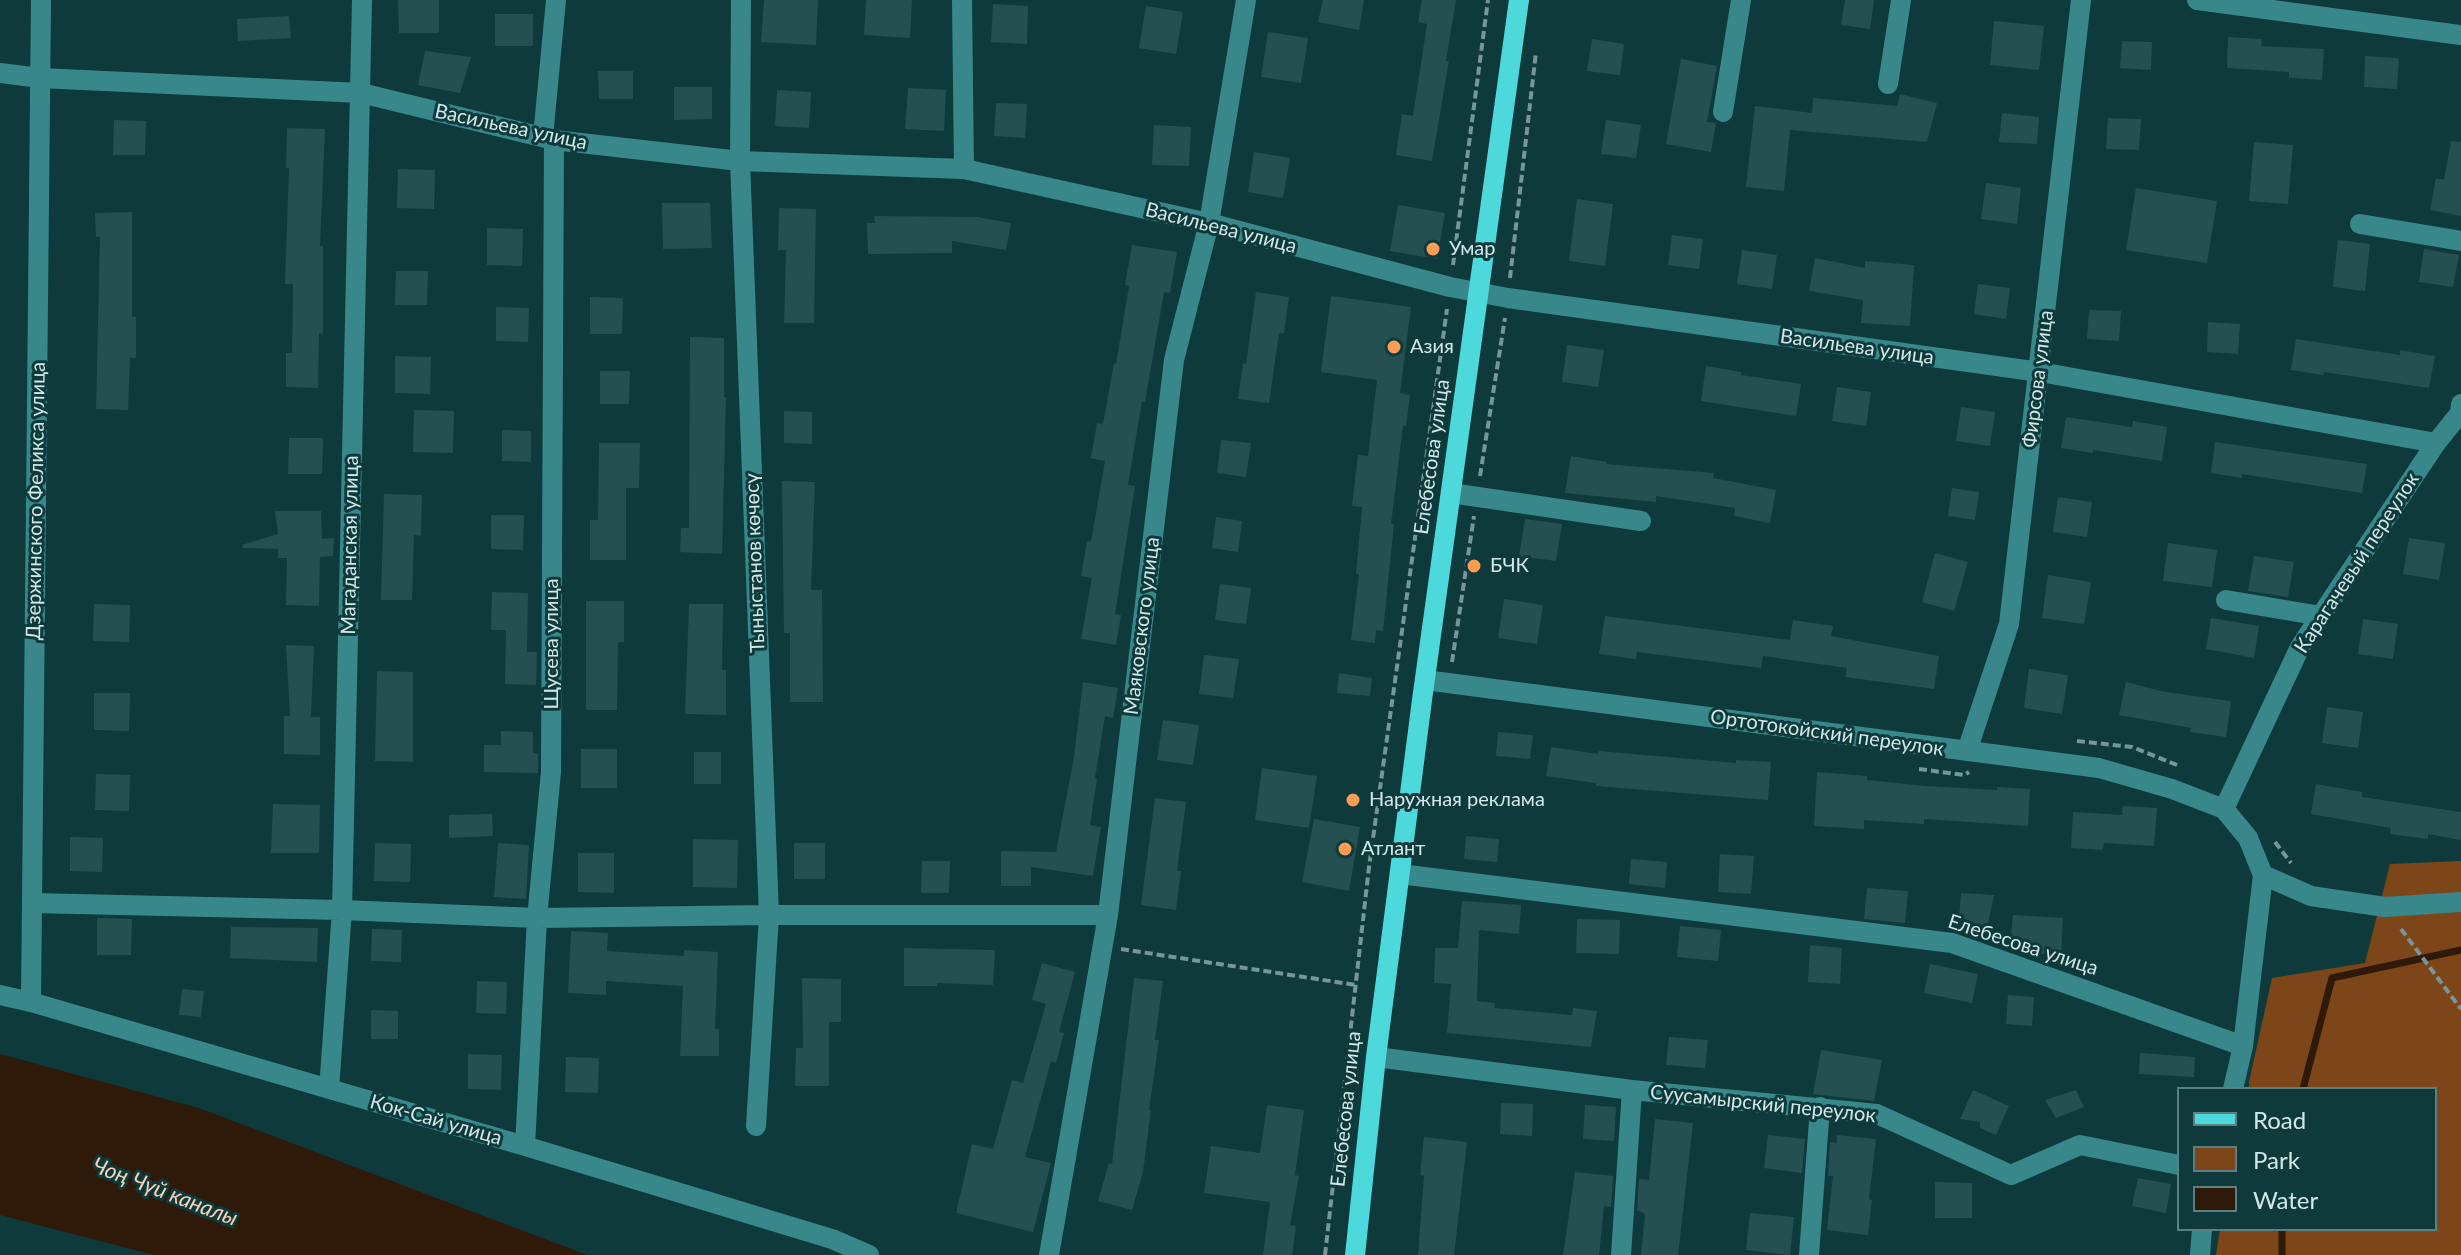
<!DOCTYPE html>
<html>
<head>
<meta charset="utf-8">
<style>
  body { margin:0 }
  #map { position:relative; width:2461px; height:1255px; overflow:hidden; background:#0e3a3c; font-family:Lato,sans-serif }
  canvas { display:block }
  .legend { position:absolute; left:2177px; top:1087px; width:260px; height:144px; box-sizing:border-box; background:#0e3a3c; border:2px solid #5c8081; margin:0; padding:10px 14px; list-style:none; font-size:24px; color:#d2e8e8 }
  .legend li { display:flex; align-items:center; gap:16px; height:40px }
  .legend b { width:40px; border:2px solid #5c8081 }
</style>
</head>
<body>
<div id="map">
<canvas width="2461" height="1255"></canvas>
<ul class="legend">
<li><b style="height:10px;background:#4dd8dc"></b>Road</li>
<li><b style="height:22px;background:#7c4618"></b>Park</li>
<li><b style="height:22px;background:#2f1908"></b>Water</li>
</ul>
</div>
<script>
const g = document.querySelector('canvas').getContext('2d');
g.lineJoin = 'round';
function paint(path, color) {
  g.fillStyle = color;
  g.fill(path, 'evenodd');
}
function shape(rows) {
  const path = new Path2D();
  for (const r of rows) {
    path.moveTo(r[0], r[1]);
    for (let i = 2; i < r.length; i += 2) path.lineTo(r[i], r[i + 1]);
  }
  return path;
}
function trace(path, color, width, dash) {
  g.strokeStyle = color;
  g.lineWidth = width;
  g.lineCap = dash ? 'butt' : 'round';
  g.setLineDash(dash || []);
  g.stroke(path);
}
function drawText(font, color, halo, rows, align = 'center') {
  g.font = font + ' Lato,sans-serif';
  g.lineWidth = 6;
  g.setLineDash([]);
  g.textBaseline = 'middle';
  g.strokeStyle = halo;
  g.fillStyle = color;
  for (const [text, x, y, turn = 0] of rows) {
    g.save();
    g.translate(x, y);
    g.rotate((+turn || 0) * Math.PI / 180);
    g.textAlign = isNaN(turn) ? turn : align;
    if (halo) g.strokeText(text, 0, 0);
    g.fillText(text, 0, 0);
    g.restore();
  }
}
paint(shape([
  [2461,861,2461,1255,2216,1255,2220,1229,2435,1229,2435,1089,2249,1089,2249,1082,2272,978,2365,963,2390,864]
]), '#7c4618');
paint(shape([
  [0,1054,199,1108,587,1255,154,1255,0,1215]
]), '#2f1908');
trace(shape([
  [2303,1089,2332,978,2461,950],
  [2282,1255,2282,1229]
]), '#2f1908', 7);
paint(shape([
  [398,0,439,0,439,33,399,33],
  [764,0,818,0,816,45,761,42],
  [866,0,912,0,910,38,864,35],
  [1323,0,1364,0,1359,30,1318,22],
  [1422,0,1456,0,1446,61,1449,61,1432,161,1396,155,1402,114,1413,116,1427,24,1418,22],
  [1845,0,1874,0,1870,29,1841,25],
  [993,4,1028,6,1027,44,991,42],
  [1146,6,1183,12,1176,54,1139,48],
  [495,14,533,14,533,46,495,46],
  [289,16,291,38,238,41,237,19],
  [1994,21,2044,26,2039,70,1990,65],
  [1268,32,1308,38,1301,83,1261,77],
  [2228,37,2262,39,2261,46,2324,49,2322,80,2289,78,2289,72,2227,68],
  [1592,39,1624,44,1620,75,1587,71],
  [2122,41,2152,42,2151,70,2120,68],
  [425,51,471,57,460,93,418,85],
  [2365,56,2399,58,2397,89,2364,87],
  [1681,59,1717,66,1707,122,1716,123,1711,152,1666,144],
  [598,71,633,71,633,99,599,99],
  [674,87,712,87,712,119,674,120],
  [908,88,946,90,944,131,905,129],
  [777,90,811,92,809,128,775,126],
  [1900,94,1937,103,1927,142,1790,130,1784,191,1746,187,1755,106,1812,113,1813,98,1897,106],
  [996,103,1027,104,1025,138,994,136],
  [2002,113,2039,117,2037,144,1999,142],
  [2108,118,2141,119,2139,150,2106,149],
  [114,120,146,121,145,155,113,155],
  [1606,120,1641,125,1636,158,1601,154],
  [1154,125,1191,127,1189,166,1152,165],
  [287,128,325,129,320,246,323,246,323,334,319,333,318,388,286,387,286,353,292,353,293,284,285,284,289,168,286,168],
  [2451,141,2461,142,2461,216,2430,210,2436,178,2444,180],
  [2254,142,2293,145,2288,204,2249,201],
  [1254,152,1290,158,1283,198,1248,192],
  [398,169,435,170,434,209,397,208],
  [1986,183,2021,188,2017,224,1981,219],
  [2136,188,2217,201,2207,263,2126,250],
  [1577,199,1613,204,1605,266,1569,261],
  [662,203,710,203,712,248,663,249],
  [1398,205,1445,213,1437,259,1390,251],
  [779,208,816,209,814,323,784,323,786,250,778,250],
  [132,212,132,317,136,317,136,358,130,358,128,410,96,409,100,237,96,237,95,213],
  [874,216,977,217,1011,223,1006,250,952,241,952,253,868,254,867,223,875,223],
  [487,228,523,229,522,266,487,265],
  [1672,235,1703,239,1699,269,1668,265],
  [2338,240,2370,244,2365,291,2333,287],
  [1132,245,1177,252,1170,293,1164,292,1145,402,1142,401,1128,485,1135,486,1115,614,1121,615,1116,645,1081,639,1092,578,1081,576,1087,541,1091,542,1105,461,1091,458,1097,423,1103,424,1114,363,1116,364,1129,286,1125,285],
  [2424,249,2459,255,2453,287,2419,282],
  [1742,250,1777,255,1772,289,1737,284],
  [1815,258,1865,268,1865,261,1914,265,1910,326,1861,323,1863,300,1809,291],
  [396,271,428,271,427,305,395,305],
  [1978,284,2010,288,2006,319,1974,314],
  [1256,292,1289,297,1284,334,1279,333,1269,403,1238,399,1243,363,1246,364],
  [1331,296,1411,307,1400,393,1410,395,1406,426,1403,426,1391,524,1394,524,1383,631,1376,630,1375,643,1351,640,1359,574,1356,574,1362,507,1352,506,1358,455,1368,456,1377,380,1321,372],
  [590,297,623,298,622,334,590,334],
  [496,307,529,308,528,342,496,341],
  [2089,310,2121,311,2119,341,2087,339],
  [2208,322,2240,324,2238,354,2207,352],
  [690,337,724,338,724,397,726,397,722,554,680,552,681,528,689,528],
  [2296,339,2400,355,2400,350,2435,356,2429,388,2324,372,2323,375,2291,370],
  [1567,345,1604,350,1598,387,1562,382],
  [395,356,431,357,430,394,395,393],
  [1706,366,1741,372,1741,375,1801,384,1796,416,1701,401],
  [600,371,630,371,629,404,600,404],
  [1837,387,1871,392,1866,426,1832,421],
  [1961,407,1995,412,1990,446,1956,441],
  [414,410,454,411,453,453,413,452],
  [784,411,812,412,812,444,784,443],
  [2066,417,2132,427,2133,421,2167,427,2162,461,2093,450,2093,453,2061,448],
  [502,430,531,431,531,462,502,461],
  [289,438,323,438,322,474,288,474],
  [1221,440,1251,443,1246,477,1217,473],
  [2215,442,2367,464,2362,493,2242,474,2242,478,2211,473],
  [599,443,640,443,639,488,626,488,626,560,590,560,590,520,598,520],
  [1571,456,1607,462,1606,464,1714,473,1713,478,1776,490,1770,523,1734,516,1735,508,1656,496,1656,502,1565,493],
  [782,481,815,482,811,590,822,590,823,702,790,702,790,633,784,633],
  [1952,488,1979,492,1975,520,1948,516],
  [384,494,422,495,421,536,414,535,412,600,381,600],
  [2058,497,2092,502,2087,537,2053,532],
  [275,511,321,511,322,539,334,538,333,556,320,557,319,606,286,605,287,558,278,558,278,549,243,548,242,545,278,534],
  [491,515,524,515,523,550,491,549],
  [1216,517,1242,521,1238,552,1212,548],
  [1525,519,1562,524,1556,561,1519,556],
  [2409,538,2445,543,2439,580,2403,574],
  [2168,543,2217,550,2212,587,2163,581],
  [1935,553,1968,562,1954,611,1922,602],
  [2254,556,2294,562,2288,597,2248,591],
  [2048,575,2091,582,2084,624,2042,618],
  [1220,584,1251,588,1246,624,1215,620],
  [492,592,528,593,527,652,537,652,536,685,505,684,506,630,491,630],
  [1504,599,1543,605,1537,644,1498,638],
  [586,601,624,601,624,642,618,642,617,710,586,710],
  [94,604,130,605,129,642,93,641],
  [689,604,723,604,722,670,726,670,726,715,685,714],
  [1605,616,1790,640,1793,620,1833,626,1831,636,1939,656,1934,689,1845,677,1847,668,1763,656,1761,668,1637,652,1636,659,1599,654],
  [2211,618,2259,626,2254,658,2206,649],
  [2363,619,2398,624,2393,659,2358,654],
  [286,645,314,646,311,717,320,717,320,755,284,754,284,716,290,716],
  [1204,655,1239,659,1233,698,1199,694],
  [2029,669,2068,675,2062,714,2024,708],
  [377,671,413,672,413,762,375,761],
  [1339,673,1372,678,1370,696,1337,693],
  [1083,682,1118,688,1113,718,1105,716,1095,778,1097,779,1090,825,1101,827,1093,876,1031,867,1031,886,1001,886,1001,851,1056,852,1074,757],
  [2126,682,2165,692,2231,701,2226,737,2190,732,2191,728,2119,715],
  [94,693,130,693,129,731,94,730],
  [2327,707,2363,712,2358,748,2322,743],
  [1163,720,1199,725,1193,765,1157,760],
  [501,731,533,732,533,753,538,754,538,773,484,772,484,745,501,745],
  [1498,732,1533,735,1530,759,1496,756],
  [1551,747,1598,754,1599,751,1736,763,1736,760,1771,762,1768,800,1596,786,1596,783,1546,776],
  [581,749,617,749,617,788,581,788],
  [694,752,721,752,721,784,694,784],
  [1262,768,1317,776,1309,828,1255,820],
  [1817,772,1867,776,1867,780,1926,786,1997,790,1997,787,2030,789,2028,826,1924,819,1924,824,1864,820,1864,829,1814,826],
  [96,774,130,775,129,811,95,810],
  [2316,784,2362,792,2362,797,2461,812,2461,840,2428,834,2428,839,2390,834,2391,828,2311,814],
  [1155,798,1186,802,1177,871,1181,871,1176,910,1141,905],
  [273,804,320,805,319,853,271,853],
  [2123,806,2157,808,2154,846,2104,843,2103,850,2071,848,2073,812,2122,815],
  [492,814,493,836,449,838,449,815],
  [1314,819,1360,827,1349,891,1302,882],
  [1466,836,1499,839,1497,862,1464,859],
  [70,837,103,838,102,872,70,871],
  [693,839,738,840,737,888,693,887],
  [375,843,411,844,410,882,374,881],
  [498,843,529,845,526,899,494,897],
  [794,843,825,843,825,879,794,879],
  [578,853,614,853,614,893,578,892],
  [1720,854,1754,856,1751,894,1718,892],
  [1631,859,1667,862,1665,888,1629,884],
  [922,861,950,861,949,893,921,893],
  [1867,888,1908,891,1905,923,1864,919],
  [1961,893,1994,895,1985,938,1958,931],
  [1462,901,1521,905,1519,934,1479,930,1477,1001,1495,1003,1494,1008,1572,1015,1573,1008,1597,1011,1591,1047,1447,1033,1451,984,1434,983,1435,948,1458,948],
  [2013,915,2063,918,2061,955,2027,953,2028,940,2011,939],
  [97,918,132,919,131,955,97,955],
  [1577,919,1620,920,1619,954,1576,953],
  [1680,926,1721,930,1718,961,1677,957],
  [231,927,318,928,317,962,230,958],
  [372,929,402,930,401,962,371,961],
  [571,931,608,933,607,951,684,956,684,950,718,952,715,1029,719,1029,719,1056,680,1056,683,986,606,981,606,995,568,993],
  [1810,945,1842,948,1840,984,1808,982],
  [904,948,995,950,993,985,937,983,937,986,904,986],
  [1042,963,1075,972,1059,1032,1064,1033,1056,1063,1051,1061,1025,1157,1051,1163,1033,1232,956,1213,972,1144,993,1149,1012,1080,1023,1083,1046,1004,1032,1000],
  [1930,964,1978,974,1972,1003,1924,993],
  [802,978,841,979,841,1022,829,1022,829,1086,795,1086,796,1048,803,1048],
  [1134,978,1163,981,1155,1040,1159,1040,1149,1110,1151,1110,1143,1172,1132,1210,1098,1201,1109,1163,1112,1164],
  [477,981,507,982,506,1014,476,1013],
  [182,989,204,991,201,1017,179,1015],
  [2008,995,2034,997,2032,1026,2006,1024],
  [371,1010,398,1011,398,1039,371,1039],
  [1669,1037,1708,1040,1705,1068,1666,1065],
  [1821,1050,1882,1060,1874,1101,1813,1094],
  [2140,1053,2195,1057,2194,1077,2139,1074],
  [468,1054,502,1055,501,1090,468,1089],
  [566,1057,599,1058,598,1093,565,1092],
  [1973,1090,2009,1106,1996,1135,1980,1128,1980,1122,1960,1119],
  [2076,1090,2084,1107,2056,1118,2045,1100],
  [1501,1103,1533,1104,1532,1136,1500,1134],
  [1267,1105,1304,1110,1295,1175,1299,1176,1290,1225,1296,1226,1292,1255,1263,1255,1270,1202,1204,1193,1211,1146,1260,1153],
  [1585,1105,1616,1107,1614,1141,1583,1139],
  [1655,1119,1693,1123,1678,1255,1641,1255,1645,1214,1637,1210,1639,1179,1649,1180],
  [1768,1135,1805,1139,1802,1173,1764,1168],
  [1837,1135,1876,1139,1869,1199,1872,1200,1868,1235,1827,1230,1833,1176,1828,1176,1830,1142,1837,1143],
  [1424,1137,1467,1142,1454,1255,1418,1255,1424,1176,1420,1175],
  [1575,1172,1613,1176,1611,1207,1604,1206,1599,1255,1563,1255],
  [2138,1178,2171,1184,2166,1213,2132,1206],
  [1935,1182,1972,1183,1972,1218,1935,1218],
  [1750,1213,1794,1217,1790,1255,1746,1250]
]), '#255051');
trace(shape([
  [1453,265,1488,0],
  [1510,278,1536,52],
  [1480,476,1505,318],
  [1452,662,1474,516],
  [2077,741,2132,747,2177,765],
  [1919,769,1964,775,1969,772],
  [2275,842,2291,863],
  [2401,929,2461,1009],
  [1121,949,1356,985],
  [1325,1255,1369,867,1447,309]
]), '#769697', 4, [8, 4]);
trace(shape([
  [741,0,740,161,769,915,756,1126],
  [962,0,964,169],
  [2197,0,2461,35],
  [0,73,40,78,361,93,554,140,740,161,964,169,1209,223,1450,287,1508,298,2040,372,2436,443],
  [1888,84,1901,0],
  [1723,112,1741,0],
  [543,137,556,0],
  [2360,224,2461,241],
  [1451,493,1641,521],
  [2226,600,2321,616],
  [1425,680,2099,768,2172,789,2224,809,2248,838,2263,875,2243,1046,2233,1089],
  [1967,751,2009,624,2081,0],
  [2224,809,2300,647,2436,443,2460,413,2461,404],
  [1400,874,1952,943,2243,1046],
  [2263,875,2311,896,2385,907,2461,902],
  [32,903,342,910,537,918,769,915,1108,915],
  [0,995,31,1002,525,1146,832,1239,869,1255],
  [31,1002,41,0],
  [1376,1057,1632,1090,1877,1114,2011,1175,2080,1145,2179,1165],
  [329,1089,342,910,362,0],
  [525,1146,537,918,551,772,554,140],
  [1049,1255,1108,915,1174,360,1209,223,1246,0],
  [1621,1255,1632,1090],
  [1809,1255,1820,1107],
  [2200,1255,2202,1229]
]), '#38888b', 20);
trace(shape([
  [1355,1255,1376,1057,1422,700,1519,0]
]), '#4dd8dc', 20);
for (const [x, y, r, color] of [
  [1433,249,8,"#fc9d53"],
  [1394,347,8,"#fc9d53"],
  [1474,566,8,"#fc9d53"],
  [1353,800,8,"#fc9d53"],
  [1345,849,8,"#fc9d53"]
]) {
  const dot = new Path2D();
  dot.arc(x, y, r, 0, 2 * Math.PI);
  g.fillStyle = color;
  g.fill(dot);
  trace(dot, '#0e3a3c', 3);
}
drawText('20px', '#d2e8e8', '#0e3a3c', [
  ["Васильева улица",511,127,12],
  ["Васильева улица",1221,228,14],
  ["Васильева улица",1857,347,8],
  ["Фирсова улица",2038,379,-83],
  ["Елебесова улица",1432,457,-82],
  ["Дзержинского Феликса улица",36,501,-89],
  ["Магаданская улица",350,545,-89],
  ["Тыныстанов көчөсү",755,563,-92],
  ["Карагачевый переулок",2357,563,-57],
  ["Маяковского улица",1142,626,-83],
  ["Щусева улица",552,644,-90],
  ["Ортотокойский переулок",1827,733,8],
  ["Елебесова улица",2023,945,18],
  ["Суусамырский переулок",1763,1104,6],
  ["Елебесова улица",1346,1109,-84],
  ["Кок-Сай улица",436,1120,16]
]);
drawText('20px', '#d2e8e8', '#0e3a3c', [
  ["Умар",1449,249],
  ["Азия",1410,347],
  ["БЧК",1490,566],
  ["Наружная реклама",1369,800],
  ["Атлант",1361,849]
], 'left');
drawText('italic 22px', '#f8d1b6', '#0e3a3c', [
  ["Чоң Чүй каналы",165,1192,21]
]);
</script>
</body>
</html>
